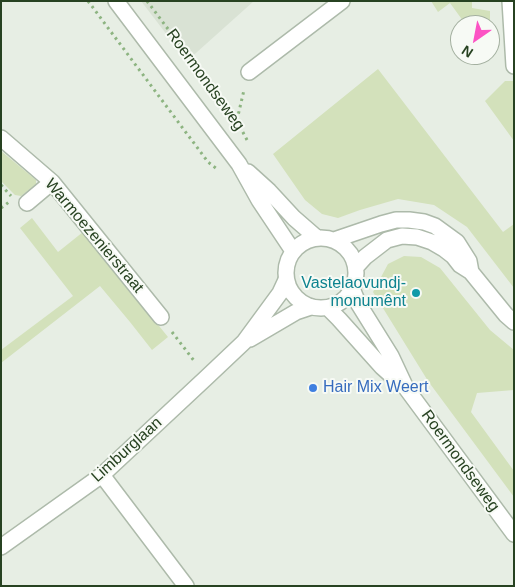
<!DOCTYPE html>
<html>
<head>
<meta charset="utf-8">
<style>
  body { margin:0 }
  #map { position:relative; width:515px; height:587px; overflow:hidden; background:#e7eee4; font-family:Arial,sans-serif }
  canvas { display:block }
  .frame { position:absolute; inset:0; border:2px solid #274221; pointer-events:none }
  .north { position:absolute; left:450px; top:15px; width:50px; height:50px; box-sizing:border-box; background:#f7faf5; border:1px solid #a4b0a0; border-radius:50%; rotate:213deg; font-size:14px; font-weight:700; line-height:20px; text-align:center; color:#274221 }
  .north::after { content:''; display:block; margin:auto; width:18px; height:22px; background:#fc53c4; clip-path:polygon(50% 0,100% 100%,50% 72%,0 100%) }
</style>
</head>
<body>
<div id="map">
<canvas width="515" height="587"></canvas>
<div class="frame"></div>
<div class="north">N</div>
</div>
<script>
const g = document.querySelector('canvas').getContext('2d');
g.lineJoin = 'round';
function paint(path, color) {
  g.fillStyle = color;
  g.fill(path, 'evenodd');
}
function shape(rows) {
  const path = new Path2D();
  for (const r of rows) {
    if (r.length === 3) {
      path.moveTo(r[0] + r[2], r[1]);
      path.arc(r[0], r[1], r[2], 0, 2 * Math.PI);
      continue;
    }
    path.moveTo(r[0], r[1]);
    for (let i = 2; i < r.length; i += 2) path.lineTo(r[i], r[i + 1]);
  }
  return path;
}
function trace(path, color, width, dash) {
  g.strokeStyle = color;
  g.lineWidth = width;
  g.lineCap = dash ? 'butt' : 'round';
  g.setLineDash(dash || []);
  g.stroke(path);
}
function drawText(font, color, halo, rows, align = 'center') {
  g.font = font + ' Arial,sans-serif';
  g.lineWidth = 4;
  g.setLineDash([]);
  g.textBaseline = 'middle';
  g.strokeStyle = halo;
  g.fillStyle = color;
  for (const [text, x, y, turn = 0] of rows) {
    g.save();
    g.translate(x, y);
    g.rotate((+turn || 0) * Math.PI / 180);
    g.textAlign = isNaN(turn) ? turn : align;
    if (halo) g.strokeText(text, 0, 0);
    g.fillText(text, 0, 0);
    g.restore();
  }
}
paint(shape([
  [141,1,254,1,187,61]
]), '#d9e2d4');
paint(shape([
  [431,1,472,1,472,8,490,11,490,25,466,25,450,3,438,12],
  [378,69,503,232,514,224,514,288,467,227,434,205,398,199,360,210,338,218,322,214,305,200,273,154],
  [505,81,514,81,514,141,485,101],
  [1,151,36,180,36,184,21,196,15,195,1,181],
  [32,218,58,252,83,232,168,337,152,350,130,322,100,286,1,363,1,350,73,296,20,228],
  [404,256,421,257,440,268,490,330,514,350,514,390,477,393,471,412,514,471,514,497,428,381,373,292,388,264]
]), '#d3e1bb');
const minor = shape([
  [510,1,514,66],
  [249,72,342,1],
  [1,138,52,182,161,317],
  [27,203,52,182],
  [250,339,296,312,311,307],
  [102,475,186,586],
  [1,547,102,475,207,377,244,342,280,293,286,280]
]);
const tertiary = shape([
  [116,1,239,164,259,200,293,251],
  [248,172,269,191,294,218,317,238],
  [321,273,35],
  [334,240,381,224,396,220,409,220,424,222,435,226,457,242,469,261,471,272],
  [356,267,365,257,387,240,402,236,417,237,432,242,444,249,453,256,460,265,471,272,506,315,514,322],
  [353,291,358,303,391,356,406,388,514,534],
  [328,308,339,319,382,367,401,384]
]);
trace(minor, '#adbaaa', 18);
trace(tertiary, '#adbaaa', 18);
trace(shape([
  [88,1,208,162,217,169],
  [147,1,237,121,247,140],
  [237,120,244,90],
  [1,185,11,196],
  [1,208,9,202],
  [172,332,195,362]
]), '#8db481', 3, [2.5, 4]);
trace(minor, '#fff', 15);
trace(tertiary, '#fff', 15);
for (const [x, y, r, color] of [
  [416,293,5,"#0f9aa8"],
  [313,388,5,"#3f7fe0"]
]) {
  const dot = new Path2D();
  dot.arc(x, y, r, 0, 2 * Math.PI);
  g.fillStyle = color;
  g.fill(dot);
  trace(dot, '#f7faf5', 2);
}
drawText('16px', '#274221', '#f7faf5', [
  ["Roermondseweg",205,80,54],
  ["Warmoezenierstraat",94,236,50],
  ["Limburglaan",127,450,-42],
  ["Roermondseweg",460,461,54]
]);
drawText('16px', '#0d838f', '#f7faf5', [
  ["Vastelaovundj-",406,284],
  ["monumênt",406,302]
], 'right');
drawText('16px', '#366cbe', '#f7faf5', [
  ["Hair Mix Weert",323,388]
], 'left');
</script>
</body>
</html>
